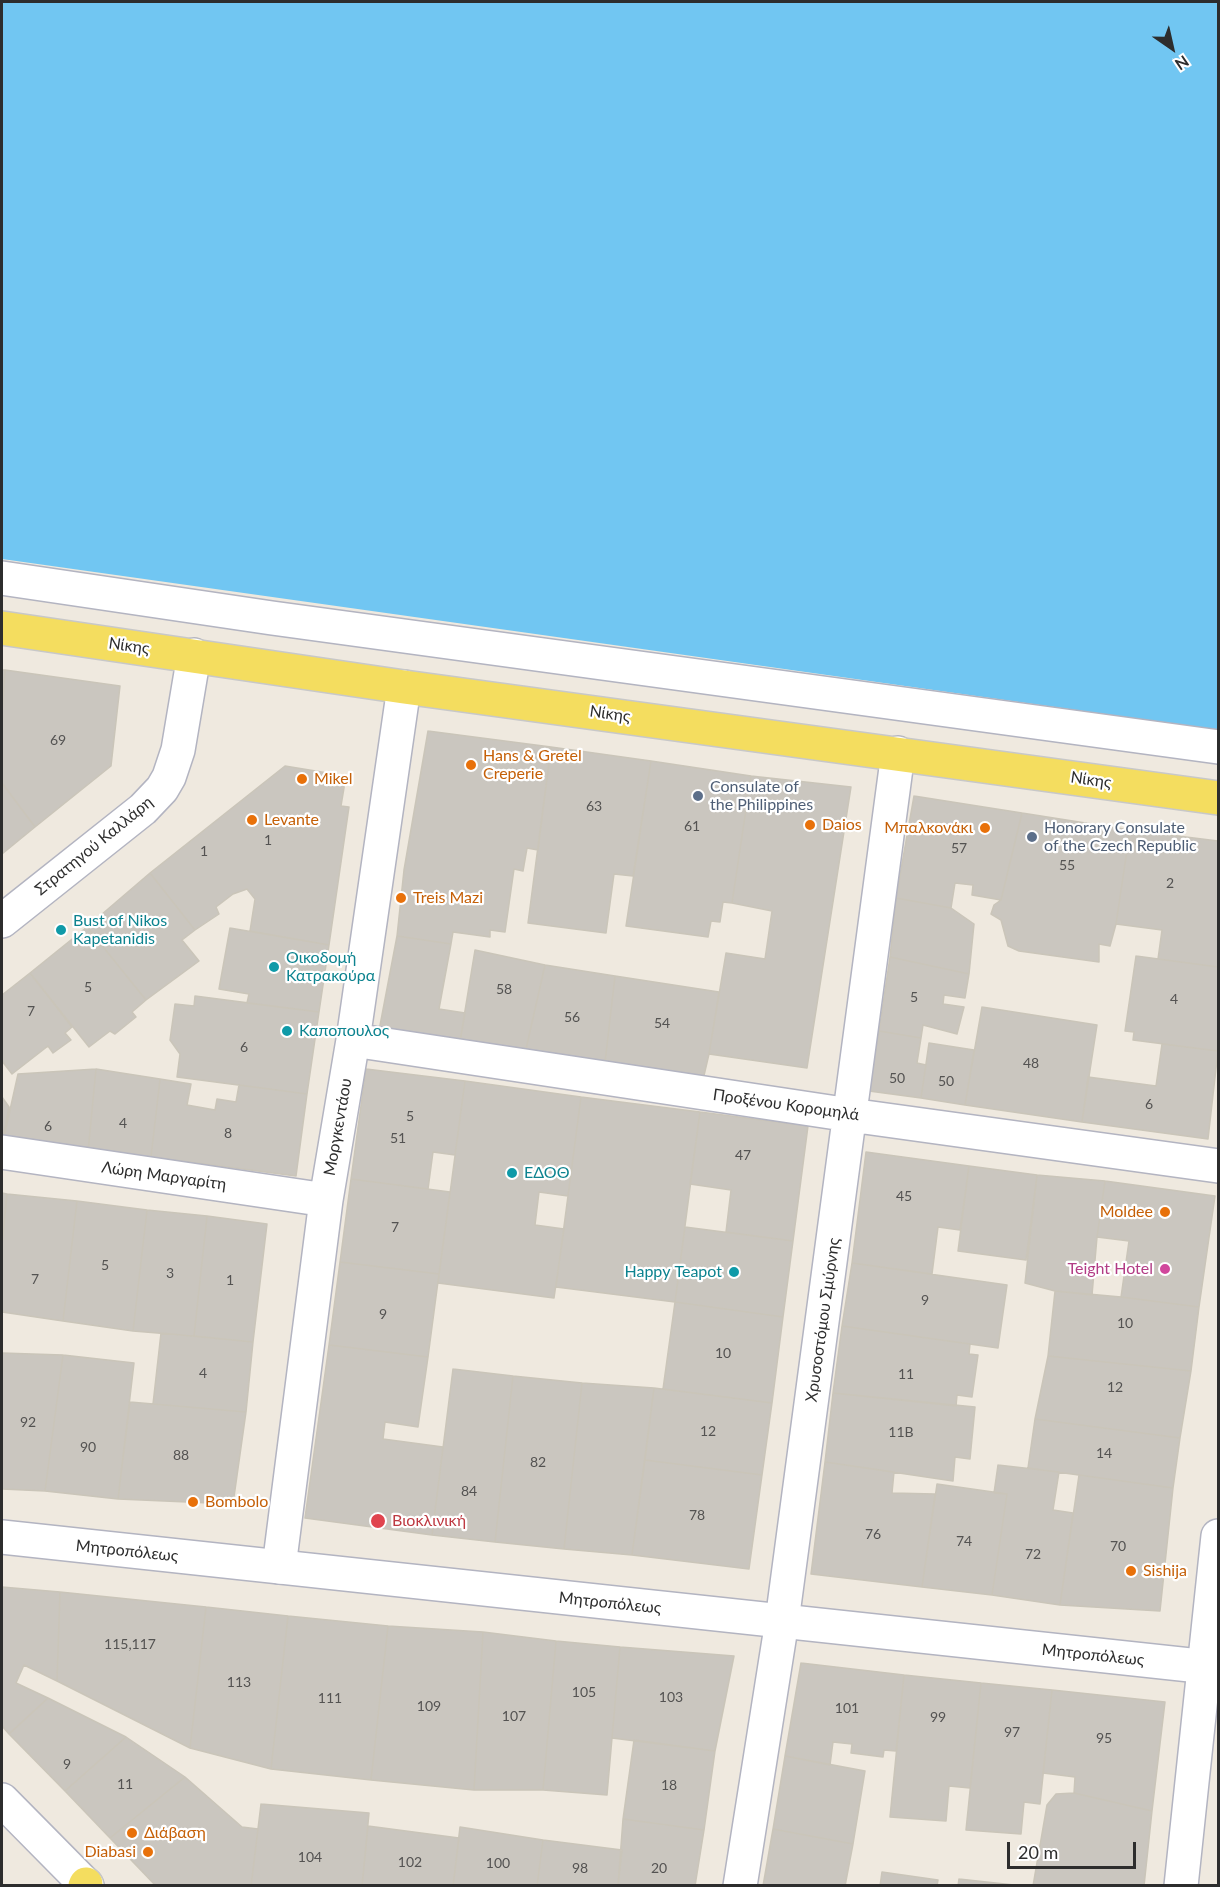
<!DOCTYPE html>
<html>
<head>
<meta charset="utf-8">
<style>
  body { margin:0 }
  #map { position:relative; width:1220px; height:1887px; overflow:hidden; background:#efe9df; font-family:Lato,sans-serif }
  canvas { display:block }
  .frame { position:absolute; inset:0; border:3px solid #2d2d2d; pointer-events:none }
  .north { position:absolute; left:1142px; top:18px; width:60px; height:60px; -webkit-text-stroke:4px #fff; paint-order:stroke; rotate:146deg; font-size:16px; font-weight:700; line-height:24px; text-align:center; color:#2d2d2d }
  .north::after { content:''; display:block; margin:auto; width:21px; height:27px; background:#2d2d2d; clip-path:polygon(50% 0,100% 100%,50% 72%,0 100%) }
  .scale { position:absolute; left:1007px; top:1842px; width:129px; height:27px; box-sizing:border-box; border:3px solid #2d2d2d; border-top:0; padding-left:8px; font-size:18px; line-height:21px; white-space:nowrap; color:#2d2d2d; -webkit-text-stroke:4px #fff; paint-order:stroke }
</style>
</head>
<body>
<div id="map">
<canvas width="1220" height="1887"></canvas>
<div class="frame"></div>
<div class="north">N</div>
<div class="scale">20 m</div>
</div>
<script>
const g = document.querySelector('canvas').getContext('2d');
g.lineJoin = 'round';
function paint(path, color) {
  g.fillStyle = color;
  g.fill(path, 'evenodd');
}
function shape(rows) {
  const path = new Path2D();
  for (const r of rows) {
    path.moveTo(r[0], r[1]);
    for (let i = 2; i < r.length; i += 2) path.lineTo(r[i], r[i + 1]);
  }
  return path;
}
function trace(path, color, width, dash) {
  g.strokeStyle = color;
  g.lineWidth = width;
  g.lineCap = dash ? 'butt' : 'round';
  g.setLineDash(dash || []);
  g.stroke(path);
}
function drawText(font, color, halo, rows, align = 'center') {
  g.font = font + ' Lato,sans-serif';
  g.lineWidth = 4.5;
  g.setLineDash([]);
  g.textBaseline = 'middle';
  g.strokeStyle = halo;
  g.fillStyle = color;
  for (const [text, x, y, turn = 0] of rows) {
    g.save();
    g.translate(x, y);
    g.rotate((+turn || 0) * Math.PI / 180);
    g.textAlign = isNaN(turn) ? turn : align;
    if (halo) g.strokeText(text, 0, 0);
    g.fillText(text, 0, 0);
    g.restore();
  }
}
paint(shape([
  [2,2,1218,2,1218,730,2,559]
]), '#71c6f2');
const building = shape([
  [2,670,5,670,2,714,2,670],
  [5,670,120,686,111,766,35,827,2,783,2,714,5,670],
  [428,731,551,747,538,850,527,848,523,871,514,869,505,932,490,930,490,937,453,932,451,944,397,936,404,870,428,731],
  [551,747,651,761,633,876,614,874,606,933,528,923,551,747],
  [651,761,751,776,732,903,723,902,720,922,711,921,708,937,626,926,651,761],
  [285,766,346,776,341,806,349,807,329,945,250,931,255,899,247,889,233,894,216,907,219,914,195,930,150,873,285,766],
  [751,776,851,787,807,1068,709,1054,726,953,765,959,772,911,732,903,751,776],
  [2,783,35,827,2,854,2,783],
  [914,796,1022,813,1001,900,972,895,973,885,955,883,951,908,896,898,914,796],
  [1022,813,1130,830,1116,924,1110,946,1099,944,1099,962,1019,951,1008,946,1001,920,991,914,994,905,1001,900,1022,813],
  [1130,830,1218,841,1218,967,1158,959,1162,930,1116,924,1130,830],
  [150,873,195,930,182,940,199,961,146,1000,87,927,150,873],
  [896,898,951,908,974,924,969,974,890,957,896,898],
  [87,927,146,1000,132,1012,136,1017,115,1034,110,1031,89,1047,30,973,87,927],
  [230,928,329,945,319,1012,247,1003,249,994,219,989,230,928],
  [397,936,451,944,439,1009,465,1013,458,1053,378,1036,397,936],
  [475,950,545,965,524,1058,458,1053,475,950],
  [1136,956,1218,967,1218,1051,1133,1040,1134,1032,1125,1031,1136,956],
  [890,957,969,974,965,998,944,995,943,1004,964,1007,957,1034,923,1025,921,1038,879,1031,890,957],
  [545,965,615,976,604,1071,524,1058,545,965],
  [30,973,72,1027,65,1033,71,1040,53,1053,48,1046,12,1074,2,1061,2,995,30,973],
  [615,976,719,992,709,1054,702,1084,604,1071,615,976],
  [195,996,319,1012,307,1094,177,1077,180,1054,170,1040,175,1004,194,1006,195,996],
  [982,1007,1097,1025,1082,1122,965,1105,982,1007],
  [879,1031,921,1038,917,1063,926,1065,921,1098,869,1091,879,1031],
  [929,1043,974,1050,965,1105,921,1098,929,1043],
  [1162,1044,1218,1051,1208,1139,1082,1122,1088,1077,1156,1086,1162,1044],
  [96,1069,160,1079,151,1157,88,1152,96,1069],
  [96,1069,88,1152,2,1146,18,1074,96,1069],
  [366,1069,465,1081,455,1155,433,1152,428,1189,351,1179,366,1069],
  [160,1079,191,1084,187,1105,215,1110,217,1099,236,1102,239,1085,307,1094,296,1176,151,1157,160,1079],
  [465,1081,581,1097,568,1196,539,1192,535,1225,564,1229,554,1298,438,1283,465,1081],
  [2,1097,9,1107,2,1144,2,1097],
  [581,1097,700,1112,675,1302,556,1287,581,1097],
  [700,1112,808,1126,793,1241,726,1232,731,1190,690,1184,700,1112],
  [866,1152,969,1166,960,1230,938,1227,932,1274,852,1263,866,1152],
  [969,1166,1037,1175,1026,1260,958,1251,969,1166],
  [1037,1175,1105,1181,1097,1237,1092,1295,1055,1291,1025,1283,1037,1175],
  [351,1179,450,1192,439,1274,340,1262,351,1179],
  [1105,1181,1215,1196,1199,1307,1121,1297,1129,1241,1097,1237,1105,1181],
  [2,1193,7,1194,2,1245,2,1193],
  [7,1194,77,1201,63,1321,2,1312,2,1245,7,1194],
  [77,1201,147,1210,133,1331,63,1321,77,1201],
  [147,1210,207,1216,194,1336,133,1331,147,1210],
  [207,1216,267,1224,253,1342,194,1336,207,1216],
  [685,1227,793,1241,783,1317,675,1302,685,1227],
  [340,1262,439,1274,428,1357,329,1345,340,1262],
  [852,1263,1007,1285,998,1348,842,1326,852,1263],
  [1055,1291,1121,1297,1199,1307,1191,1371,1048,1356,1055,1291],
  [675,1302,783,1317,772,1403,663,1389,675,1302],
  [842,1326,970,1344,969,1354,978,1355,972,1397,957,1395,956,1406,833,1393,842,1326],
  [161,1333,253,1342,246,1412,153,1404,161,1333],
  [329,1345,428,1357,418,1427,385,1422,383,1439,443,1447,432,1535,305,1518,329,1345],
  [2,1353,63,1355,45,1491,2,1489,2,1353],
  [63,1355,134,1363,118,1499,45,1491,63,1355],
  [1048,1356,1191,1371,1180,1438,1035,1419,1048,1356],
  [453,1369,513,1376,495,1542,432,1535,453,1369],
  [513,1376,582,1383,564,1549,495,1542,513,1376],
  [582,1383,654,1388,632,1555,564,1549,582,1383],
  [654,1388,772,1403,762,1475,645,1460,654,1388],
  [833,1393,975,1407,970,1459,955,1457,953,1481,825,1462,833,1393],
  [130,1402,246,1412,233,1504,118,1499,130,1402],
  [1035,1419,1180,1438,1173,1488,1028,1468,1035,1419],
  [645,1460,762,1475,749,1569,632,1555,645,1460],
  [825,1462,894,1472,892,1493,935,1494,922,1587,811,1574,825,1462],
  [998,1465,1059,1472,1053,1510,1073,1513,1060,1605,992,1595,1007,1494,994,1493,998,1465],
  [1079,1475,1173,1488,1160,1611,1060,1605,1079,1475],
  [937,1484,1007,1494,992,1595,922,1587,937,1484],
  [2,1587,60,1592,57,1681,24,1665,16,1683,48,1698,9,1734,2,1726,2,1587],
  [60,1592,206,1607,190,1748,57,1681,60,1592],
  [206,1607,288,1616,271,1769,190,1748,206,1607],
  [288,1616,388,1626,371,1780,271,1769,288,1616],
  [388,1626,483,1632,474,1790,371,1780,388,1626],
  [483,1632,556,1641,543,1790,474,1790,483,1632],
  [556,1641,620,1647,607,1795,543,1790,556,1641],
  [620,1647,734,1656,715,1751,612,1738,620,1647],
  [801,1663,904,1675,896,1751,884,1750,883,1757,851,1753,852,1744,833,1742,830,1765,785,1756,801,1663],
  [904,1675,981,1683,970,1788,949,1786,946,1821,890,1817,904,1675],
  [981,1683,1052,1690,1040,1804,1024,1802,1021,1834,966,1830,981,1683],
  [1052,1690,1165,1702,1152,1811,1074,1793,1075,1777,1043,1773,1052,1690],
  [48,1698,126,1737,65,1791,9,1734,48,1698],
  [126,1737,185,1777,110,1838,65,1791,126,1737],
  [634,1740,715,1751,704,1830,623,1819,634,1740],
  [785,1756,865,1771,853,1844,773,1829,785,1756],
  [185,1777,242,1827,258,1829,251,1886,156,1886,110,1838,185,1777],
  [1074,1793,1152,1811,1144,1886,1033,1886,1047,1805,1056,1794,1074,1793],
  [261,1804,369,1813,362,1886,251,1886,261,1804],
  [623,1819,704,1830,695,1886,618,1886,623,1819],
  [368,1826,459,1838,453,1886,362,1886,368,1826],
  [460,1827,543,1840,537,1886,453,1886,460,1827],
  [773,1829,853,1844,845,1886,763,1886,773,1829],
  [543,1840,622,1850,618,1886,537,1886,543,1840],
  [882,1872,938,1880,937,1886,880,1886,882,1872],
  [959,1879,1014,1885,958,1886,959,1879]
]);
paint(building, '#cac6bf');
trace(building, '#cac5b9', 1.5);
const street = shape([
  [2,578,272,618,1218,747],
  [2,921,143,809,162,789,169,777,178,750,194,655],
  [353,1040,850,1115,1218,1166],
  [2,1152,326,1200],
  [279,1567,326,1200,353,1040,404,687],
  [740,1886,782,1621,898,753],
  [1181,1886,1218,1536]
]);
const secondary = shape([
  [2,1537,1218,1668],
  [2,1800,87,1886]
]);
const primary = shape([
  [2,628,404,687,1218,798],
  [85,1886,86,1884]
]);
trace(street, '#b3b4c1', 36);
trace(secondary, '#b3b4c1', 36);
trace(primary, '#c8c8c8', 36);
trace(street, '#fff', 33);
trace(secondary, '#fff', 33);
trace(primary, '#f4dd5f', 33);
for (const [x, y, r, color] of [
  [471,765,6,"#e8710a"],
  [302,779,6,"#e8710a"],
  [698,796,6,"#5c6f8a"],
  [252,820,6,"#e8710a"],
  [810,825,6,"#e8710a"],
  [985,828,6,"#e8710a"],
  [1032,837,6,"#5c6f8a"],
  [401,898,6,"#e8710a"],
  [61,930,6,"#0f9aa8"],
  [274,967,6,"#0f9aa8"],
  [287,1031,6,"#0f9aa8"],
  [512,1173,6,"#0f9aa8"],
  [1165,1212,6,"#e8710a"],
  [1165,1269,6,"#d1479c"],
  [734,1272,6,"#0f9aa8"],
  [193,1502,6,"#e8710a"],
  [378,1521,8,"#e0444e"],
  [1131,1571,6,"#e8710a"],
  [132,1833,6,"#e8710a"],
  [148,1852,6,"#e8710a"]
]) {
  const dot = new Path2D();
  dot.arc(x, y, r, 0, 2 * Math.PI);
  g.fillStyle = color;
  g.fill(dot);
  trace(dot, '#fff', 2);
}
drawText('14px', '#545352', null, [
  ["69",58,740],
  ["63",594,806],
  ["61",692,826],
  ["1",268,840],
  ["57",959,848],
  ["1",204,851],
  ["55",1067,865],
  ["2",1170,883],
  ["5",88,987],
  ["58",504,989],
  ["5",914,997],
  ["4",1174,999],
  ["7",31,1011],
  ["56",572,1017],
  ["54",662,1023],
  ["6",244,1047],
  ["48",1031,1063],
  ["50",897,1078],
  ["50",946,1081],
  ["6",1149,1104],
  ["5",410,1116],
  ["4",123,1123],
  ["6",48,1126],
  ["8",228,1133],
  ["51",398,1138],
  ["47",743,1155],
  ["45",904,1196],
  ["7",395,1227],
  ["5",105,1265],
  ["3",170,1273],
  ["7",35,1279],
  ["1",230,1280],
  ["9",925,1300],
  ["9",383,1314],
  ["10",1125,1323],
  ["10",723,1353],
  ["4",203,1373],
  ["11",906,1374],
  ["12",1115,1387],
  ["92",28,1422],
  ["12",708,1431],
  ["11B",901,1432],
  ["90",88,1447],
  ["14",1104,1453],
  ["88",181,1455],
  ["82",538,1462],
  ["84",469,1491],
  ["78",697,1515],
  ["76",873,1534],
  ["74",964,1541],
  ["70",1118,1546],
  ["72",1033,1554],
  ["115,117",130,1644],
  ["113",239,1682],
  ["105",584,1692],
  ["103",671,1697],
  ["111",330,1698],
  ["109",429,1706],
  ["101",847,1708],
  ["107",514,1716],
  ["99",938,1717],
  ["97",1012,1732],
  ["95",1104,1738],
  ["9",67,1764],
  ["11",125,1784],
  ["18",669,1785],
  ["104",310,1857],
  ["102",410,1862],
  ["100",498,1863],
  ["98",580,1868],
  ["20",659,1868]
]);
drawText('16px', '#2d2d2d', '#fff', [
  ["Νίκης",129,646,8],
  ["Νίκης",610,714,8],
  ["Νίκης",1091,780,8],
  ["Στρατηγού Καλλάρη",94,846,-39],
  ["Προξένου Κορομηλά",786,1105,8],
  ["Μοργκεντάου",338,1127,-80],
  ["Λώρη Μαργαρίτη",164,1176,8],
  ["Χρυσοστόμου Σμύρνης",823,1320,-82],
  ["Μητροπόλεως",127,1551,6],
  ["Μητροπόλεως",610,1603,6],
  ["Μητροπόλεως",1093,1655,6]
]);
drawText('16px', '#c56008', '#fff', [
  ["Hans & Gretel",483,756],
  ["Creperie",483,774],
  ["Mikel",314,779],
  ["Levante",264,820],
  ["Daios",822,825],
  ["Μπαλκονάκι",973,828,"right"],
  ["Treis Mazi",413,898],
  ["Moldee",1153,1212,"right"],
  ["Bombolo",205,1502],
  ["Sishija",1143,1571],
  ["Διάβαση",144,1833],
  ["Diabasi",136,1852,"right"]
], 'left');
drawText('16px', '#4e5e75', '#fff', [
  ["Consulate of",710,787],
  ["the Philippines",710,805],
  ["Honorary Consulate",1044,828],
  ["of the Czech Republic",1044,846]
], 'left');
drawText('16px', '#0d838f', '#fff', [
  ["Bust of Nikos",73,921],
  ["Kapetanidis",73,939],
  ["Οικοδομή",286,958],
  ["Κατρακούρα",286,976],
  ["Καποπουλος",299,1031],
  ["ΕΔΟΘ",524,1173],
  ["Happy Teapot",722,1272,"right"]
], 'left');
drawText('16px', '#b23c85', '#fff', [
  ["Teight Hotel",1153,1269]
], 'right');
drawText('16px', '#be3a42', '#fff', [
  ["Βιοκλινική",392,1521]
], 'left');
</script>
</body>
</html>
